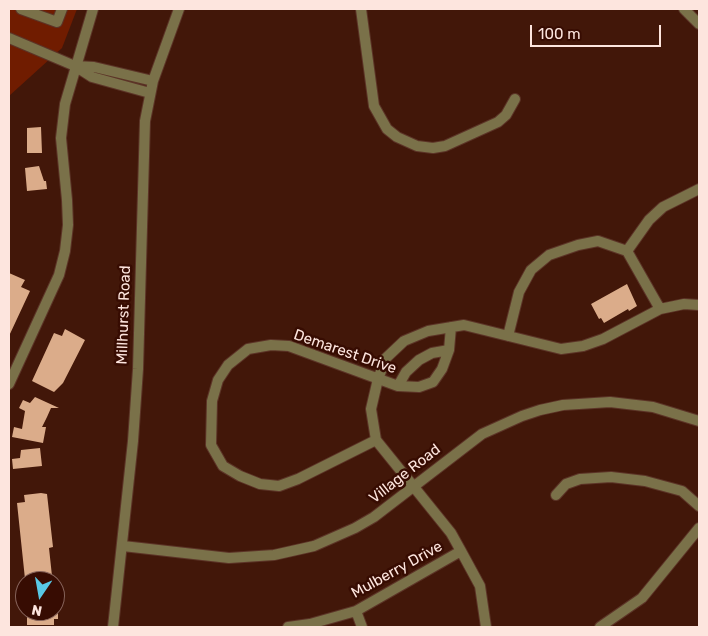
<!DOCTYPE html>
<html>
<head>
<meta charset="utf-8">
<style>
  body { margin:0 }
  #map { position:relative; width:708px; height:636px; overflow:hidden; background:#421709; font-family:Rubik,sans-serif }
  canvas { display:block }
  .frame { position:absolute; inset:0; border:10px solid #fde5de; pointer-events:none }
  .north { position:absolute; left:15px; top:571px; width:50px; height:50px; box-sizing:border-box; background:#370c02; border:1px solid #86635a; border-radius:50%; rotate:192deg; font-size:14px; font-weight:700; line-height:20px; text-align:center; color:#fde5de }
  .north::after { content:''; display:block; margin:auto; width:18px; height:22px; background:#59c8e5; clip-path:polygon(50% 0,100% 100%,50% 72%,0 100%) }
  .scale { position:absolute; left:530px; top:25px; width:131px; height:22px; box-sizing:border-box; border:2px solid #fde5de; border-top:0; padding-left:6px; font-size:15px; line-height:18px; white-space:nowrap; color:#fde5de; -webkit-text-stroke:4px #370c02; paint-order:stroke }
</style>
</head>
<body>
<div id="map">
<canvas width="708" height="636"></canvas>
<div class="frame"></div>
<div class="north">N</div>
<div class="scale">100 m</div>
</div>
<script>
const g = document.querySelector('canvas').getContext('2d');
g.lineJoin = 'round';
function paint(path, color) {
  g.fillStyle = color;
  g.fill(path, 'evenodd');
}
function shape(rows) {
  const path = new Path2D();
  for (const r of rows) {
    path.moveTo(r[0], r[1]);
    for (let i = 2; i < r.length; i += 2) path.lineTo(r[i], r[i + 1]);
  }
  return path;
}
function trace(path, color, width, dash) {
  g.strokeStyle = color;
  g.lineWidth = width;
  g.lineCap = dash ? 'butt' : 'round';
  g.setLineDash(dash || []);
  g.stroke(path);
}
function drawText(font, color, halo, rows, align = 'center') {
  g.font = font + ' Rubik,sans-serif';
  g.lineWidth = 5;
  g.setLineDash([]);
  g.textBaseline = 'middle';
  g.strokeStyle = halo;
  g.fillStyle = color;
  for (const [text, x, y, turn = 0] of rows) {
    g.save();
    g.translate(x, y);
    g.rotate((+turn || 0) * Math.PI / 180);
    g.textAlign = isNaN(turn) ? turn : align;
    if (halo) g.strokeText(text, 0, 0);
    g.fillText(text, 0, 0);
    g.restore();
  }
}
paint(shape([
  [9,9,77,9,62,48,9,96]
]), '#701c00');
paint(shape([
  [41,127,42,153,27,153,27,128],
  [39,166,44,181,46,181,47,189,27,191,25,168],
  [9,273,25,280,21,287,30,291,9,336],
  [627,284,637,306,629,311,628,309,604,323,601,318,599,319,591,304],
  [65,329,85,340,63,383,54,392,32,381,54,333,62,336],
  [35,397,59,408,51,408,47,417,42,427,46,427,43,443,12,437,14,427,22,429,25,411,19,408,23,400,30,403],
  [40,448,42,466,13,469,12,459,20,458,21,450],
  [41,493,47,494,53,547,49,548,52,576,25,579,17,503,25,502,24,495],
  [35,611,58,611,58,619,54,619,54,625,27,625,27,616,35,616]
]), '#dbac8a');
const minor = shape([
  [21,9,57,22,62,9],
  [361,9,374,106,387,129,397,137,417,146,433,148,445,146,498,122,506,115,515,99],
  [684,9,699,24],
  [9,38,75,66],
  [150,93,92,77,75,66,94,67,153,81],
  [627,251,649,220,663,207,699,189],
  [508,336,519,292,531,270,549,255,578,245,598,241,627,251,660,309],
  [9,384,59,275,65,251,68,225,67,200,61,138,65,104,93,9],
  [398,386,406,372,419,360,432,353,449,350],
  [376,440,298,479,279,486,260,484,240,476,223,466,211,445,212,401,218,380,228,365,248,349,271,345,289,346,398,386,419,387,433,382,442,369,449,350,451,327],
  [556,495,566,484,580,479,611,477,645,481,682,491,699,506],
  [123,546,229,558,274,555,314,546,355,528,374,517,482,434,522,416,540,410,563,405,610,402,653,407,699,421],
  [356,611,362,627],
  [113,627,133,441,138,369,145,121,153,81,179,9],
  [288,627,310,624,356,611,461,551],
  [486,627,480,586,461,551,451,533,376,440,371,409,378,379,386,358,404,341,428,331,464,325,561,349,583,346,603,339,660,309,684,304,699,305],
  [600,627,642,598,699,528]
]);
trace(minor, '#5c3427', 12);
trace(minor, '#7a7149', 10);
drawText('15px', '#fde5de', '#370c02', [
  ["Millhurst Road",124,315,-88],
  ["Demarest Drive",345,352,19],
  ["Village Road",405,474,-38],
  ["Mulberry Drive",397,570,-29]
]);
</script>
</body>
</html>
